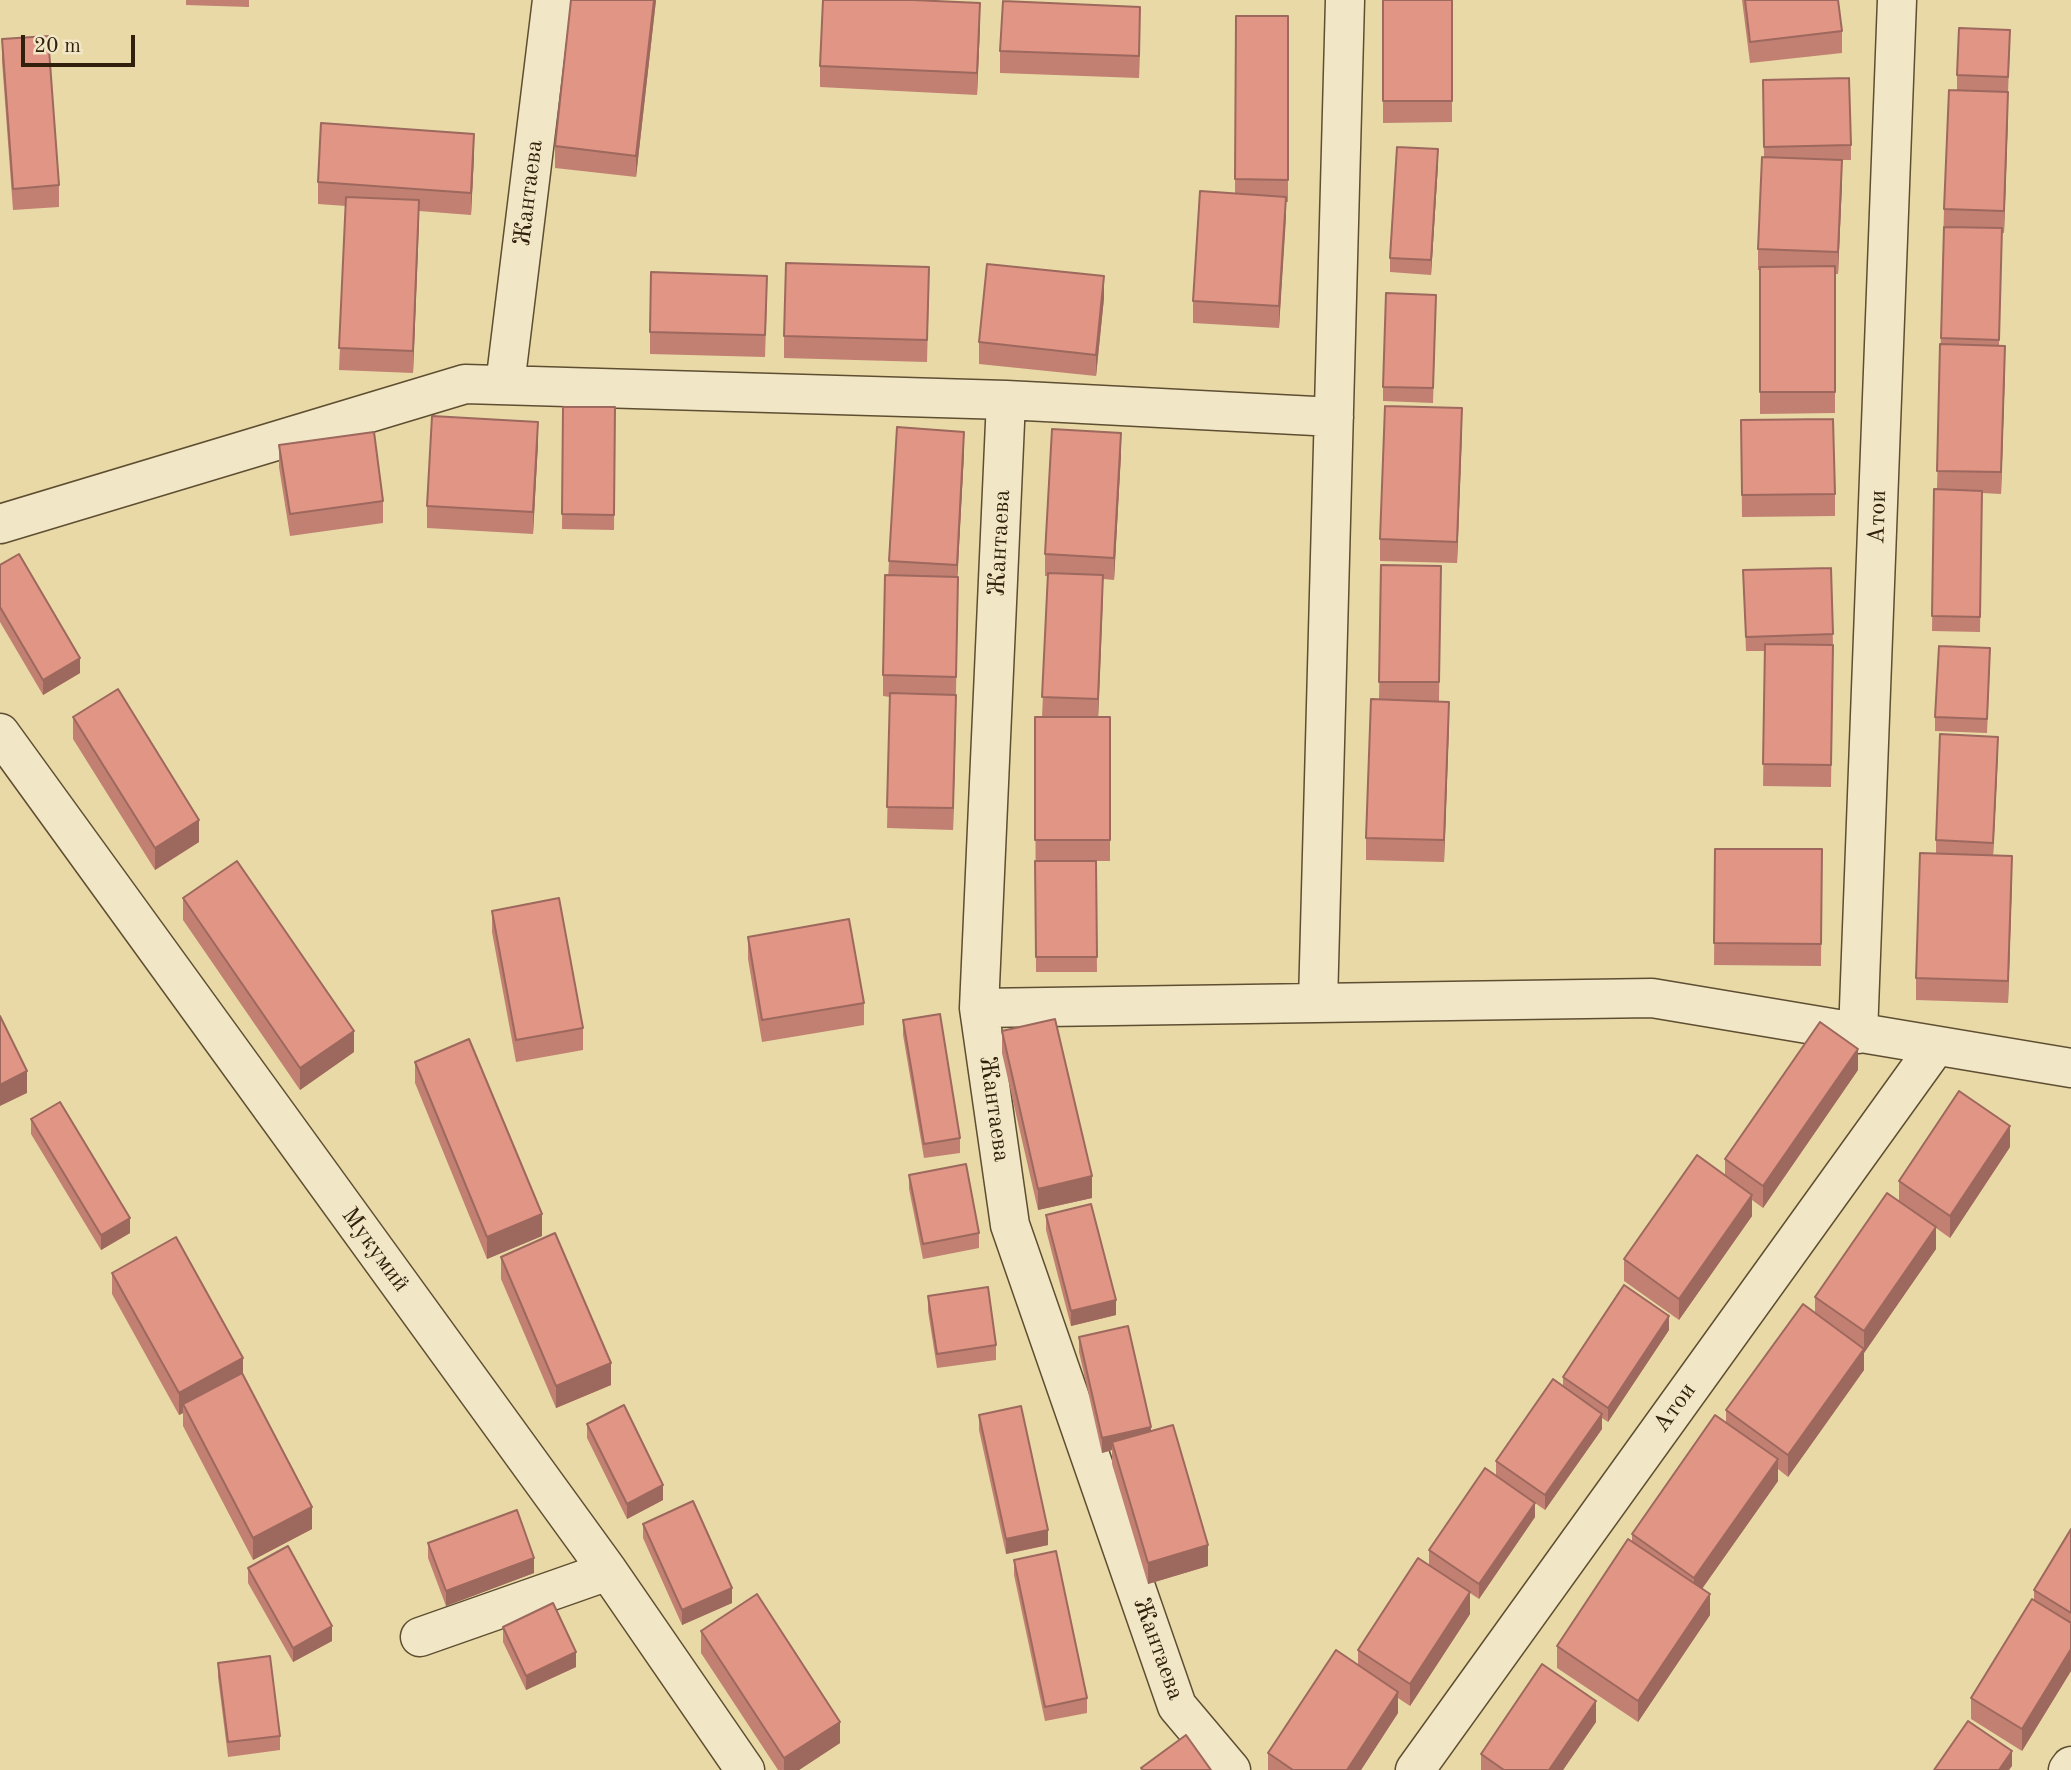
<!DOCTYPE html>
<html>
<head>
<meta charset="utf-8">
<style>
  body { margin:0 }
  #map { position:relative; width:2071px; height:1770px; overflow:hidden; background:#e9d9a6; font-family:"Old Standard TT",serif }
  canvas { display:block }
  .scale { position:absolute; left:21px; top:35px; width:114px; height:32px; box-sizing:border-box; border:4px solid #30200c; border-top:0; padding-left:9px; font-size:21px; line-height:24px; white-space:nowrap; color:#30200c; -webkit-text-stroke:5px #f1e6c5; paint-order:stroke }
</style>
</head>
<body>
<div id="map">
<canvas width="2071" height="1770"></canvas>
<div class="scale">20 m</div>
</div>
<script>
const g = document.querySelector('canvas').getContext('2d');
g.lineJoin = 'round';
function shape(rows) {
  const path = new Path2D();
  for (const r of rows) {
    path.moveTo(r[0], r[1]);
    for (let i = 2; i < r.length; i += 2) path.lineTo(r[i], r[i + 1]);
  }
  return path;
}
function trace(path, color, width, dash) {
  g.strokeStyle = color;
  g.lineWidth = width;
  g.lineCap = dash ? 'butt' : 'round';
  g.setLineDash(dash || []);
  g.stroke(path);
}
function paint(path, color) {
  g.fillStyle = color;
  g.fill(path, 'evenodd');
}
function drawText(font, color, halo, rows, align = 'center') {
  g.font = font + ' "Old Standard TT",serif';
  g.lineWidth = 6;
  g.setLineDash([]);
  g.textBaseline = 'middle';
  g.strokeStyle = halo;
  g.fillStyle = color;
  for (const [text, x, y, turn = 0] of rows) {
    g.save();
    g.translate(x, y);
    g.rotate((+turn || 0) * Math.PI / 180);
    g.textAlign = isNaN(turn) ? turn : align;
    if (halo) g.strokeText(text, 0, 0);
    g.fillText(text, 0, 0);
    g.restore();
  }
}
const minor = shape([
  [505,385,552,0],
  [1006,400,979,1008,1010,1225,1177,1706,1231,1770],
  [0,524,465,384,1006,400,1334,417],
  [0,733,608,1571,745,1770],
  [1318,1003,1345,0],
  [979,1008,1652,998,2071,1068],
  [1858,1034,1897,0],
  [420,1637,608,1571],
  [1415,1770,1936,1046],
  [2068,1770,2071,1766]
]);
trace(minor, '#5e4e32', 41);
trace(minor, '#f1e6c5', 38);
paint(shape([
  [186,0,249,0,249,7,186,5],
  [656,0,636,177,555,168,555,146],
  [1383,0,1452,0,1452,122,1383,123],
  [1742,0,1838,0,1842,31,1842,53,1750,63],
  [1236,16,1288,16,1288,202,1286,202,1279,328,1193,323,1193,301,1235,193],
  [980,25,977,95,820,87,820,66],
  [1140,28,1139,78,1000,73,1000,51],
  [2,39,59,185,59,207,13,210,2,61],
  [2010,45,2008,92,1957,90,1957,75],
  [1763,80,1851,145,1851,160,1838,160,1842,182,1838,274,1835,274,1835,413,1760,414,1760,270,1758,270,1758,249,1764,157],
  [2008,114,2004,233,2002,233,1999,345,2005,367,2001,494,1982,493,1980,632,1932,631,1934,489,1937,489,1944,209],
  [474,156,471,215,419,211,413,373,339,370,346,206,318,204,318,182],
  [1438,164,1431,275,1390,272,1390,258],
  [929,288,927,362,784,358,784,336],
  [767,298,765,357,650,354,650,332],
  [1104,298,1096,376,979,364,979,342],
  [1436,309,1433,403,1383,401,1383,387],
  [563,407,615,407,614,530,562,529],
  [1741,420,1835,494,1835,516,1742,517],
  [1462,430,1457,563,1380,561,1380,539],
  [538,443,533,534,427,528,427,506],
  [279,445,383,501,383,523,290,536,279,467],
  [964,453,957,577,958,599,953,830,887,828,890,697,883,696,883,675,889,561],
  [1121,454,1114,580,1103,579,1098,717,1110,717,1110,861,1096,861,1097,972,1036,972,1035,717,1042,717,1048,576,1045,576,1045,554],
  [0,565,80,673,43,695,0,622],
  [1381,565,1441,566,1439,701,1449,723,1444,862,1366,860,1366,838,1379,699],
  [1831,568,1833,645,1831,787,1763,786,1765,651,1746,651,1743,570],
  [1990,663,1987,733,1935,731,1935,717],
  [73,717,199,842,155,870,73,739],
  [1998,752,1993,855,2012,878,2008,1003,1916,1000,1916,978,1936,853,1936,840],
  [1715,849,1822,849,1821,966,1714,965],
  [183,898,354,1052,300,1090,183,920],
  [492,911,583,1028,583,1050,516,1062,492,932],
  [748,937,864,1003,864,1025,762,1042,748,959],
  [903,1020,960,1138,960,1153,924,1158,903,1035],
  [1002,1031,1092,1198,1038,1210,1002,1053],
  [415,1062,542,1236,487,1259,415,1083],
  [1858,1070,1763,1208,1752,1200,1752,1216,1679,1320,1624,1281,1624,1259,1725,1175,1725,1159],
  [31,1119,130,1233,101,1250,31,1134],
  [2010,1147,1950,1238,1936,1228,1936,1249,1864,1353,1864,1370,1788,1477,1778,1469,1778,1481,1702,1589,1710,1615,1638,1722,1557,1668,1557,1646,1632,1542,1632,1534,1726,1423,1726,1410,1815,1313,1815,1297,1899,1201,1899,1181],
  [909,1175,979,1233,979,1248,923,1259,909,1189],
  [1046,1215,1116,1315,1071,1326,1046,1230],
  [501,1257,611,1385,556,1408,501,1279],
  [112,1273,243,1376,312,1529,253,1560,183,1426,183,1413,179,1415,112,1294],
  [928,1296,996,1345,996,1360,937,1368,928,1311],
  [1669,1330,1608,1422,1602,1418,1602,1429,1545,1510,1535,1503,1535,1517,1479,1599,1470,1593,1470,1614,1410,1706,1398,1698,1398,1713,1361,1770,1268,1770,1268,1753,1358,1665,1358,1650,1429,1565,1429,1550,1496,1476,1496,1461,1563,1386,1563,1377],
  [1079,1337,1151,1431,1208,1566,1148,1584,1112,1464,1112,1450,1102,1453,1079,1352],
  [979,1415,1048,1545,1006,1554,979,1430],
  [587,1424,663,1500,627,1519,587,1438],
  [643,1524,732,1603,682,1625,643,1538],
  [2071,1529,2071,1671,2022,1751,1971,1719,1971,1698,2034,1600,2034,1590],
  [428,1543,534,1573,446,1606,428,1558],
  [1014,1560,1087,1698,1087,1713,1045,1721,1014,1575],
  [248,1568,332,1641,293,1662,248,1583],
  [503,1627,576,1667,526,1690,503,1642],
  [701,1631,840,1743,799,1770,778,1770,701,1653],
  [218,1663,280,1736,280,1750,228,1757,218,1677],
  [1596,1722,1563,1770,1481,1770,1481,1754]
]), '#c18072');
paint(shape([
  [654,0,656,0,636,177,636,156],
  [980,3,980,25,977,95,977,73],
  [1140,7,1140,28,1139,78,1139,56],
  [2008,92,2008,114,2004,233,2004,211],
  [474,134,474,156,471,215,471,193],
  [1438,149,1438,164,1431,275,1431,260],
  [1842,160,1842,182,1838,274,1838,252],
  [1286,197,1286,218,1279,328,1279,306],
  [419,200,419,222,413,373,413,351],
  [1104,276,1104,298,1096,376,1096,355],
  [2005,346,2005,367,2001,494,2001,472],
  [1462,408,1462,430,1457,563,1457,542],
  [538,422,538,443,533,534,533,512],
  [964,432,964,453,957,586,957,565],
  [1121,433,1121,454,1114,580,1114,558],
  [1103,575,1103,597,1098,721,1098,699],
  [80,658,80,673,43,695,43,680],
  [956,695,956,717,953,830,953,808],
  [1449,702,1449,723,1444,862,1444,840],
  [1998,737,1998,752,1993,857,1993,843],
  [199,820,199,842,155,870,155,848],
  [2012,856,2012,878,2008,1003,2008,981],
  [354,1031,354,1052,300,1090,300,1068],
  [1858,1049,1858,1070,1763,1208,1763,1186],
  [27,1071,27,1093,0,1106,0,1085],
  [2010,1126,2010,1147,1950,1238,1950,1216],
  [1092,1176,1092,1198,1038,1210,1038,1189],
  [1752,1195,1752,1216,1679,1320,1679,1299],
  [542,1214,542,1236,487,1259,487,1237],
  [130,1218,130,1233,101,1250,101,1235],
  [1936,1227,1936,1249,1864,1353,1864,1331],
  [1116,1300,1116,1315,1071,1326,1071,1311],
  [1669,1316,1669,1330,1608,1422,1608,1408],
  [1864,1349,1864,1370,1788,1477,1788,1455],
  [243,1358,243,1379,183,1404,183,1413,179,1415,179,1393],
  [611,1363,611,1385,556,1408,556,1386],
  [1602,1414,1602,1429,1545,1510,1545,1495],
  [1151,1427,1151,1442,1112,1442,1112,1450,1102,1453,1102,1438],
  [1778,1459,1778,1481,1694,1600,1694,1578],
  [663,1485,663,1500,627,1519,627,1504],
  [1535,1503,1535,1517,1479,1599,1479,1584],
  [312,1507,312,1529,253,1560,253,1538],
  [1048,1530,1048,1545,1006,1554,1006,1539],
  [1208,1545,1208,1566,1148,1584,1148,1563],
  [534,1558,534,1573,446,1606,446,1591],
  [732,1588,732,1603,682,1625,682,1610],
  [1470,1592,1470,1614,1410,1706,1410,1684],
  [1710,1594,1710,1615,1638,1722,1638,1701],
  [332,1626,332,1641,293,1662,293,1648],
  [2071,1649,2071,1671,2022,1751,2022,1729],
  [576,1652,576,1667,526,1690,526,1676],
  [1398,1692,1398,1713,1361,1770,1347,1770],
  [1596,1701,1596,1722,1563,1770,1549,1770],
  [840,1722,840,1743,799,1770,784,1770,784,1758],
  [2012,1751,2012,1766,2009,1770,1999,1770]
]), '#9d685d');
const building = shape([
  [571,0,654,0,636,156,555,146,571,0],
  [823,0,913,0,980,3,977,73,820,66,823,0],
  [1383,0,1452,0,1452,101,1383,101,1383,0],
  [1745,0,1838,0,1842,31,1750,42,1745,0],
  [1003,1,1140,7,1139,56,1000,51,1003,1],
  [1236,16,1288,16,1288,180,1235,179,1236,16],
  [1959,28,2010,30,2008,77,1957,75,1959,28],
  [48,36,59,185,13,189,2,39,48,36],
  [1849,78,1851,145,1764,147,1763,80,1849,78],
  [1949,90,2008,92,2004,211,1944,209,1949,90],
  [321,123,474,134,471,193,318,182,321,123],
  [1397,147,1438,149,1431,260,1390,258,1397,147],
  [1762,157,1842,160,1838,252,1758,249,1762,157],
  [1200,191,1286,197,1279,306,1193,301,1200,191],
  [346,197,419,200,413,351,339,348,346,197],
  [1944,227,2002,228,1999,340,1941,338,1944,227],
  [786,263,929,267,927,340,784,336,786,263],
  [987,264,1104,276,1096,355,979,342,987,264],
  [1835,266,1835,392,1760,392,1760,267,1835,266],
  [651,272,767,276,765,335,650,332,651,272],
  [1386,293,1436,295,1433,388,1383,387,1386,293],
  [1940,344,2005,346,2001,472,1937,471,1940,344],
  [1385,406,1462,408,1457,542,1380,539,1385,406],
  [563,407,615,407,614,515,562,514,563,407],
  [432,416,538,422,533,512,427,506,432,416],
  [1833,419,1835,494,1742,495,1741,420,1833,419],
  [897,427,964,432,957,565,889,561,897,427],
  [1052,429,1121,433,1114,558,1045,554,1052,429],
  [374,432,383,501,290,514,279,445,374,432],
  [1934,489,1982,491,1980,617,1932,616,1934,489],
  [19,554,80,658,43,680,0,607,0,565,19,554],
  [1381,565,1441,566,1439,682,1379,682,1381,565],
  [1831,568,1833,634,1746,637,1743,570,1831,568],
  [1048,573,1103,575,1098,699,1042,697,1048,573],
  [885,575,958,577,956,677,883,675,885,575],
  [1765,644,1833,645,1831,765,1763,764,1765,644],
  [1939,646,1990,648,1987,719,1935,717,1939,646],
  [118,689,199,820,155,848,73,717,118,689],
  [890,693,956,695,953,808,887,807,890,693],
  [1371,699,1449,702,1444,840,1366,838,1371,699],
  [1035,717,1110,717,1110,840,1035,840,1035,717],
  [1940,734,1998,737,1993,843,1936,840,1940,734],
  [1715,849,1822,849,1821,944,1714,943,1715,849],
  [1920,853,2012,856,2008,981,1916,978,1920,853],
  [237,861,354,1031,300,1068,183,898,237,861],
  [1035,861,1096,861,1097,957,1036,957,1035,861],
  [559,898,583,1028,516,1040,492,911,559,898],
  [849,919,864,1003,762,1020,748,937,849,919],
  [940,1014,960,1138,924,1144,903,1020,940,1014],
  [0,1016,27,1071,0,1085,0,1016],
  [1055,1019,1092,1176,1038,1189,1002,1031,1055,1019],
  [1820,1022,1858,1049,1763,1186,1725,1159,1820,1022],
  [469,1039,542,1214,487,1237,415,1062,469,1039],
  [1959,1091,2010,1126,1950,1216,1899,1181,1959,1091],
  [60,1102,130,1218,101,1235,31,1119,60,1102],
  [1697,1155,1752,1195,1679,1299,1624,1259,1697,1155],
  [966,1164,979,1233,923,1244,909,1175,966,1164],
  [1887,1193,1936,1227,1864,1331,1815,1297,1887,1193],
  [1091,1204,1116,1300,1071,1311,1046,1215,1091,1204],
  [555,1233,611,1363,556,1386,501,1257,555,1233],
  [176,1237,243,1358,179,1393,112,1273,176,1237],
  [1624,1285,1669,1316,1608,1408,1563,1377,1624,1285],
  [988,1287,996,1345,937,1354,928,1296,988,1287],
  [1803,1304,1864,1349,1788,1455,1726,1410,1803,1304],
  [1128,1326,1151,1427,1102,1438,1079,1337,1128,1326],
  [242,1373,312,1507,253,1538,183,1404,242,1373],
  [1553,1379,1602,1414,1545,1495,1496,1461,1553,1379],
  [624,1405,663,1485,627,1504,587,1424,624,1405],
  [1021,1406,1048,1530,1006,1539,979,1415,1021,1406],
  [1715,1415,1778,1459,1694,1578,1632,1534,1715,1415],
  [1173,1425,1208,1545,1148,1563,1112,1442,1173,1425],
  [1485,1468,1535,1503,1479,1584,1429,1550,1485,1468],
  [693,1501,732,1588,682,1610,643,1524,693,1501],
  [517,1510,534,1558,446,1591,428,1543,517,1510],
  [2071,1529,2071,1613,2034,1590,2071,1529],
  [1628,1539,1710,1594,1638,1701,1557,1646,1628,1539],
  [288,1546,332,1626,293,1648,248,1568,288,1546],
  [1056,1551,1087,1698,1045,1707,1014,1560,1056,1551],
  [1418,1558,1470,1592,1410,1684,1358,1650,1418,1558],
  [757,1594,840,1722,784,1758,701,1631,757,1594],
  [2032,1599,2071,1623,2071,1649,2022,1729,1971,1698,2032,1599],
  [553,1603,576,1652,526,1676,503,1627,553,1603],
  [1336,1650,1398,1692,1347,1770,1293,1770,1268,1753,1336,1650],
  [270,1656,280,1736,228,1742,218,1663,270,1656],
  [1542,1664,1596,1701,1549,1770,1504,1770,1481,1754,1542,1664],
  [1968,1721,2012,1751,1999,1770,1934,1770,1968,1721],
  [1186,1735,1211,1770,1143,1770,1141,1768,1186,1735]
]);
paint(building, '#e09585');
trace(building, '#9d685d', 2);
drawText('24px', '#30200c', '#f1e6c5', [
  ["Жантаева",529,193,-83],
  ["Атои",1878,517,-88],
  ["Жантаева",1000,543,-87],
  ["Жантаева",994,1109,82],
  ["Мукумий",375,1250,54],
  ["Атои",1675,1408,-54],
  ["Жантаева",1158,1649,70]
]);
</script>
</body>
</html>
